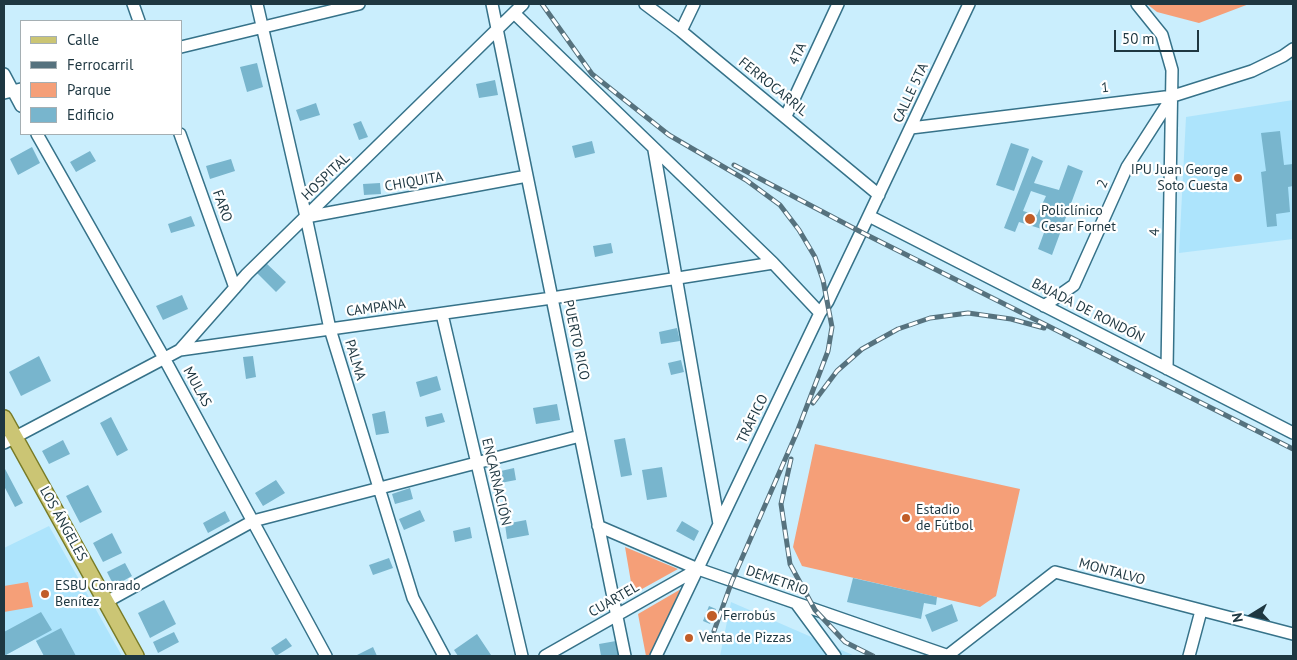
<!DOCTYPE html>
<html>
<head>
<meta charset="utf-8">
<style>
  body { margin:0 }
  #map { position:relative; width:1297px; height:660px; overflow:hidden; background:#caeefd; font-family:"PT Sans",sans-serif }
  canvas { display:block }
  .frame { position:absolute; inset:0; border:5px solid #1e3741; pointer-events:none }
  .legend { position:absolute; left:20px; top:20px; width:162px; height:115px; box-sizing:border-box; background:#fff; border:1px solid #a5afb3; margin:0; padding:6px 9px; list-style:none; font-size:15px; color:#1e3741 }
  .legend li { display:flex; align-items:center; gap:10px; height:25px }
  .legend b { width:25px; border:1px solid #a5afb3 }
  .north { position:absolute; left:1227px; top:590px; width:50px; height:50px; -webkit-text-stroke:4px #fff; paint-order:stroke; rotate:260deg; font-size:14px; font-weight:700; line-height:20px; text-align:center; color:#1e3741 }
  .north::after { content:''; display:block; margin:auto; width:18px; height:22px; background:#1e3741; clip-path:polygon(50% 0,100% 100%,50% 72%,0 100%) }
  .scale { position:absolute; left:1114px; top:30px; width:85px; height:22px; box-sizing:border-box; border:2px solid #1e3741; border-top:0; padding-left:6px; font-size:15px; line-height:18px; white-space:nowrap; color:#1e3741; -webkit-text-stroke:4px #fff; paint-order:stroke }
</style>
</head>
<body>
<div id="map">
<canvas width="1297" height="660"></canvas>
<div class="frame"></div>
<ul class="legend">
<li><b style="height:6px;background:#cbc574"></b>Calle</li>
<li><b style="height:6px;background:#56727e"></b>Ferrocarril</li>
<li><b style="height:14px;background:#f59f78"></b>Parque</li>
<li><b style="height:14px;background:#78b5cd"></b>Edificio</li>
</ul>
<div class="north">N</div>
<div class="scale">50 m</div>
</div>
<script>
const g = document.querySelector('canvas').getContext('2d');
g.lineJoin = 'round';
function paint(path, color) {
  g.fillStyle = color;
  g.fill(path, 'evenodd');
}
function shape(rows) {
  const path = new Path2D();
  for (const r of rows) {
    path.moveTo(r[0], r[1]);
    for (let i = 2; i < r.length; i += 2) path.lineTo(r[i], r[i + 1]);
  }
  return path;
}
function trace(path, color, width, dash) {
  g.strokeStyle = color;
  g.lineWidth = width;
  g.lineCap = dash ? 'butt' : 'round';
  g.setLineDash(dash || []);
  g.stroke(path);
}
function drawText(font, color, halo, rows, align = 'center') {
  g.font = font + ' "PT Sans",sans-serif';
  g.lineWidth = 4.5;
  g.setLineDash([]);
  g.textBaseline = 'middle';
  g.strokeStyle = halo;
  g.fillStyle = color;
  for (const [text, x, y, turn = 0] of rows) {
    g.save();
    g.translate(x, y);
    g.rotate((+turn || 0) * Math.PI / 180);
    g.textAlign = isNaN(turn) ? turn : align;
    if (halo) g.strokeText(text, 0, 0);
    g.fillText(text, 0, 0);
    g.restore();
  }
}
paint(shape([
  [1293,100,1293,239,1179,253,1186,117],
  [49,526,122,656,44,656,35,639,4,656,4,548],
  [731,602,855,656,720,656]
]), '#ade4fc');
paint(shape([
  [1147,4,1249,4,1199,23,1157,12],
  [815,444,1020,489,996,596,980,607,802,566,793,547],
  [625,547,678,569,633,594],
  [28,582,33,607,4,612,4,586],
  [681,589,649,656,646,656,638,614]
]), '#f59f78');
paint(shape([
  [257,63,263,87,247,92,240,67],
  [495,80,498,95,479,98,476,84],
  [316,103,320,115,300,121,296,110],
  [361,121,368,137,359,140,353,124],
  [1280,131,1284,165,1293,164,1293,186,1288,187,1290,212,1276,214,1277,226,1267,227,1261,172,1266,171,1261,133],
  [592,141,595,153,575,158,572,146],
  [1011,143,1029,149,1014,191,996,185],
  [32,147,40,163,18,175,10,159],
  [90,151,96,161,76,172,70,162],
  [1032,156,1043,161,1034,183,1059,190,1068,165,1083,171,1052,255,1038,249,1045,230,1019,222,1015,232,1004,228],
  [1031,191,1046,196,1037,215,1023,211],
  [231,159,235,171,210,179,206,166],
  [380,183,381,194,364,195,363,184],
  [191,216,195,226,171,233,168,224],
  [611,243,613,253,595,257,593,246],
  [266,263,286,282,276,292,256,272],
  [182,295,188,309,163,320,156,306],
  [677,328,680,341,661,344,659,332],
  [39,356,51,381,21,396,9,372],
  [253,356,256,377,246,379,243,357],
  [681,360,684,372,671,375,668,363],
  [437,376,441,390,420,397,416,382],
  [557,404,560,420,536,424,533,408],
  [385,411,389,433,376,435,372,414],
  [442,413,445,422,427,427,425,417],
  [111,417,128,450,117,456,100,423],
  [625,438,632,475,621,477,614,440],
  [63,440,70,454,49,464,42,451],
  [4,467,23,503,15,507,4,486],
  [662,467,667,497,647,500,642,470],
  [514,468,516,480,495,484,492,473],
  [276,480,285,493,263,506,255,493],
  [88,485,102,512,80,523,66,496],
  [410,488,413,499,395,504,392,494],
  [420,510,425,521,404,530,399,519],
  [225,511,230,521,208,533,203,523],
  [526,520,529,535,507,539,505,524],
  [682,521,699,531,694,541,676,531],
  [470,527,472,538,455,542,453,531],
  [112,533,122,553,103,562,93,543],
  [389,558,393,568,373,575,369,565],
  [125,563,132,576,114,586,107,572],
  [853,578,937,597,936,605,924,603,921,619,847,602],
  [164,600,176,624,150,638,138,613],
  [952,604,958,621,932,632,925,615],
  [709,606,716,609,710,624,703,621],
  [41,612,52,630,4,656,4,632],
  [61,628,76,656,44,656,36,641],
  [174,632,179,642,158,653,153,642],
  [477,634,491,655,489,656,458,656,454,650],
  [286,638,292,646,276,656,271,648],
  [616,641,619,656,601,656,599,644],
  [373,647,377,656,355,656]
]), '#78b5cd');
const minor = shape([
  [133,4,139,21],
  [257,4,306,217,330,329,413,598,444,656],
  [492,4,625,656],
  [645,4,681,31,879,195],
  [1137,4,1162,35,1172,70,1167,369],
  [514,13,773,263,820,313],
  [681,31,694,4],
  [181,47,359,4],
  [4,74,21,106],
  [4,93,21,89],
  [786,116,838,4],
  [911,128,1173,96,1252,71,1283,56,1293,49],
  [37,134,164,358,326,656],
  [180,134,235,288],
  [654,150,719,524],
  [869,216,1293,433],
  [306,217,527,176],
  [1044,306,1074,285,1127,167,1172,97],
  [442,314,522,656],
  [180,350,247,274,523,4],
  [4,443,180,350,552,298,773,263],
  [598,526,698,569,949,656],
  [106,602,253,521,580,436],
  [796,603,835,656],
  [545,656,698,569],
  [656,656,820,313,828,301,861,232,969,4],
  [947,656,1055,572,1293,634],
  [1189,656,1201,611]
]);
const major = shape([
  [4,418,136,656]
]);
trace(minor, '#367289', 14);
trace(major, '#787b26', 18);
trace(minor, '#fff', 11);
trace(major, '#cbc574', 15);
const rail = shape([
  [542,4,592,74,669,135,746,180,780,205,799,230,815,257,823,280,832,327,828,351,797,432,732,581,714,631],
  [734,165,861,232,1293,449],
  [813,403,837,371,862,349,898,329,930,318,968,313,1011,319,1044,328],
  [791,459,781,504,790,564,815,610,845,642,873,656]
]);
trace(rail, '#56727e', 5);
trace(rail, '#fff', 3, [9]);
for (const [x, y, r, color] of [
  [1238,178,5,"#c15d28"],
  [1030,219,6,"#c15d28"],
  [906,518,5,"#c15d28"],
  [45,594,5,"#c15d28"],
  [712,616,6,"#c15d28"],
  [689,638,5,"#c15d28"]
]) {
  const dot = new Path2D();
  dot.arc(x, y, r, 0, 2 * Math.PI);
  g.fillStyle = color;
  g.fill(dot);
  trace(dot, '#fff', 2);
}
drawText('14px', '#1e3741', '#fff', [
  ["4TA",798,54,-65],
  ["FERROCARRIL",773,87,39],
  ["1",1105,88,-6],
  ["CALLE 5TA",911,93,-65],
  ["HOSPITAL",326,177,-44],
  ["CHIQUITA",414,182,-10],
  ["2",1103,184,-66],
  ["FARO",222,206,70],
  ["4",1155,232,-89],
  ["CAMPANA",376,308,-8],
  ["BAJADA DE RONDÓN",1088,311,27],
  ["PUERTO RICO",576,340,78],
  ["PALMA",355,360,73],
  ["MULAS",197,387,61],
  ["TRÁFICO",753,419,-64],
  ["ENCARNACIÓN",496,482,77],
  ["LOS ÁNGELES",63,524,61],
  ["MONTALVO",1112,572,15],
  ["DEMETRIO",777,581,19],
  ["CUARTEL",614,600,-30]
]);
drawText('14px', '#1e3741', '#fff', [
  ["IPU Juan George",1228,170,"right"],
  ["Soto Cuesta",1228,186,"right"],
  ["Policlínico",1041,211],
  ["Cesar Fornet",1041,227],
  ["Estadio",916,510],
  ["de Fútbol",916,526],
  ["ESBU Conrado",55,586],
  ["Benítez",55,602],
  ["Ferrobús",723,616],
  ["Venta de Pizzas",699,638]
], 'left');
</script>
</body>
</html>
